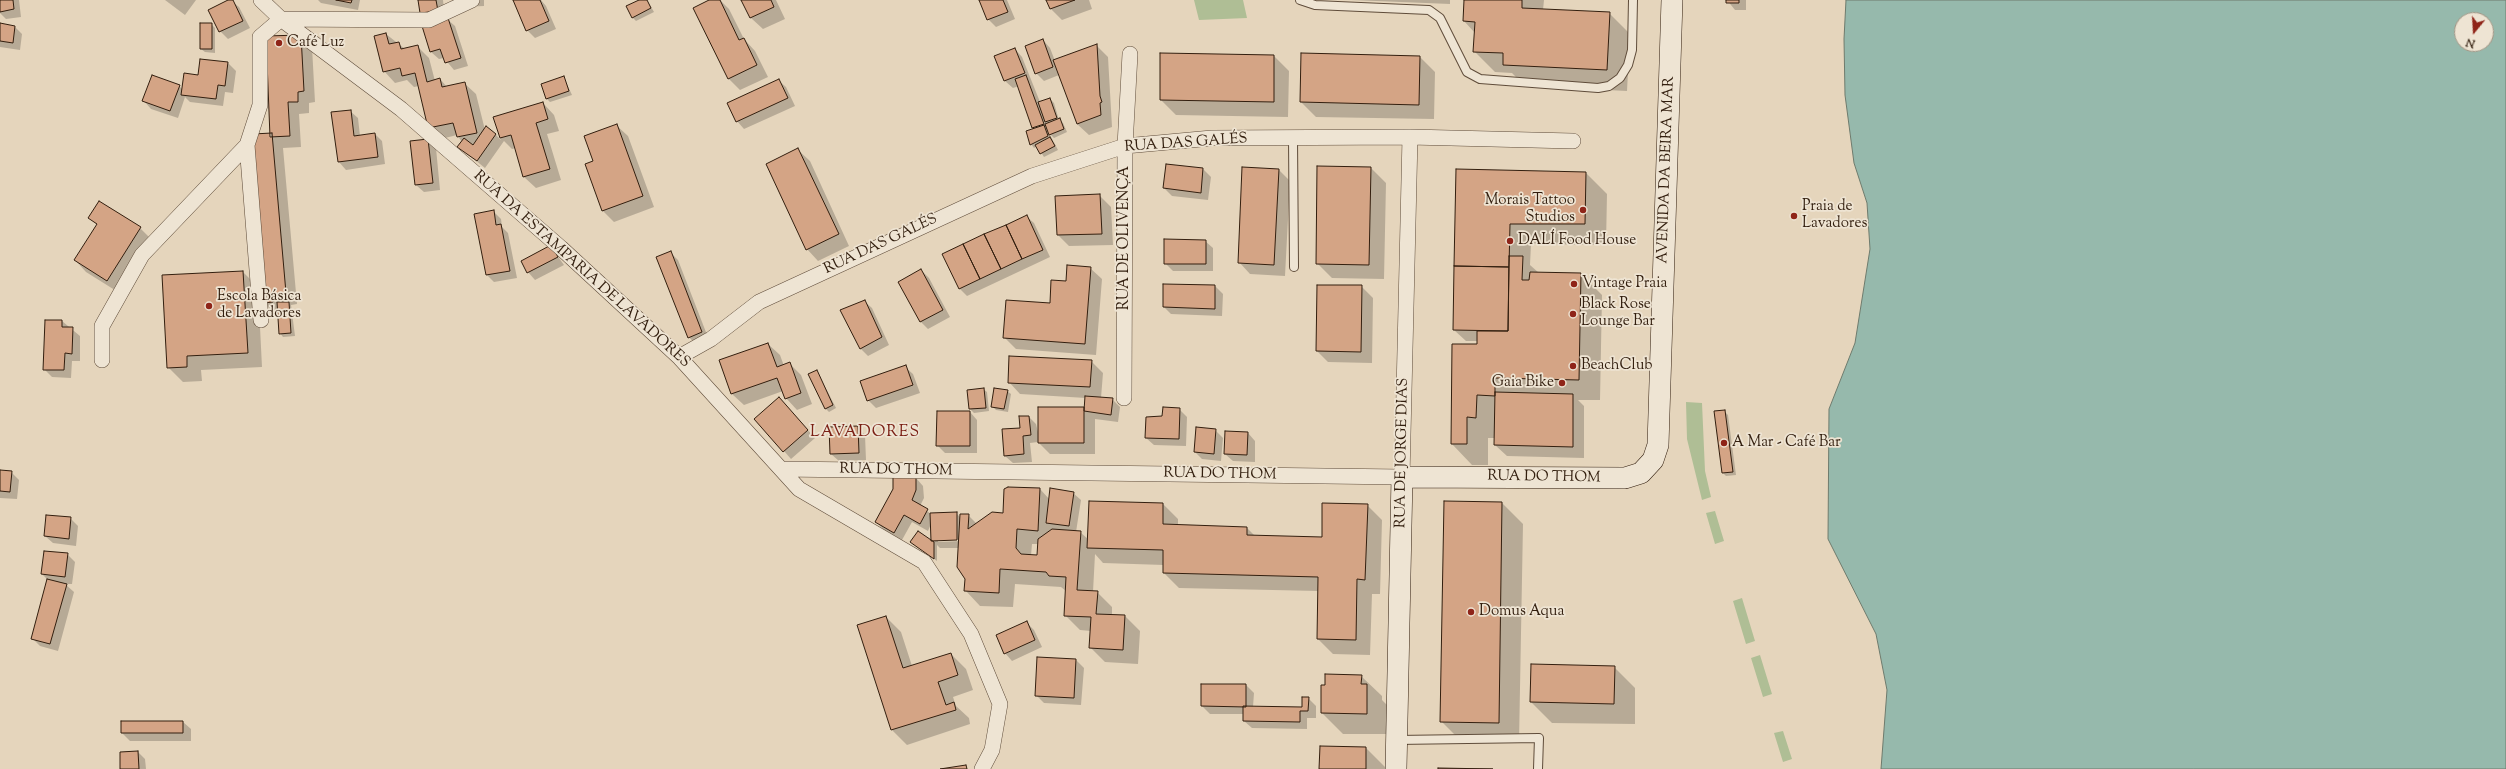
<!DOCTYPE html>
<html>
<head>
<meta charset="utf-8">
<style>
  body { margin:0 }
  #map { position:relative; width:2506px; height:769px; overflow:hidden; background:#e5d5bc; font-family:"Sorts Mill Goudy",serif }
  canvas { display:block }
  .north { position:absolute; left:2454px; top:12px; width:40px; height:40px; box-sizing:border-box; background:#eee4d3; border:1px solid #a39584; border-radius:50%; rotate:198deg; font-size:11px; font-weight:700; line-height:16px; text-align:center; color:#321e0e }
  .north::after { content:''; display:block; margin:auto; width:14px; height:18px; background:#8f2418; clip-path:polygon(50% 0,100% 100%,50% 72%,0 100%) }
</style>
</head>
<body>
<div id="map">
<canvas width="2506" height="769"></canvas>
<div class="north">N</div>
</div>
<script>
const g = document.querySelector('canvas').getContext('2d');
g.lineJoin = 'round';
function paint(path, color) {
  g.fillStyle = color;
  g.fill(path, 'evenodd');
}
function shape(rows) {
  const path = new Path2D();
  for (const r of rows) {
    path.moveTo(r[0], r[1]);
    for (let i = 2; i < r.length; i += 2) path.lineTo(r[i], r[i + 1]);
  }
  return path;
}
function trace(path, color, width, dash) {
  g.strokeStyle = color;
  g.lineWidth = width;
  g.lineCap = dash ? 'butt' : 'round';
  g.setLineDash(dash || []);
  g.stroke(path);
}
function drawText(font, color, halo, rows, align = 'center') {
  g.font = font + ' "Sorts Mill Goudy",serif';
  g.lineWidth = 3.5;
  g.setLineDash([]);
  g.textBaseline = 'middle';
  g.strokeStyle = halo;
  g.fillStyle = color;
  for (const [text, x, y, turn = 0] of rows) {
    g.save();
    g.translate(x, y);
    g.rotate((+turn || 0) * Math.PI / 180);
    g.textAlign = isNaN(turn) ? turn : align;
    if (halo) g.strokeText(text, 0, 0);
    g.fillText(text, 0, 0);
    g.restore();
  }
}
paint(shape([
  [1194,0,1243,0,1247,18,1199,20],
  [1686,402,1702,403,1705,471,1711,497,1702,500,1687,439],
  [1715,511,1724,541,1715,544,1706,513],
  [1742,598,1755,641,1746,644,1733,601],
  [1760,655,1772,694,1763,697,1751,658],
  [1783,731,1792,759,1783,762,1774,733]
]), '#afbe95');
const water = shape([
  [1846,0,2506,0,2506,769,1881,769,1887,690,1876,634,1828,539,1829,409,1855,343,1870,249,1867,203,1854,163,1845,95,1844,39,1846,0],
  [2462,20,2486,20,2486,44,2462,44,2462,20]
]);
paint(water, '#96b9ac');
trace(water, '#6e7b6d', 1);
paint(shape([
  [0,0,19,0,21,17,6,19,0,13],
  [165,0,196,0,185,15],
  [230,0,239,7,250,28,228,39,220,31],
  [318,0,360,0,358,10,321,3],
  [419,0,443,0,445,19,447,19,455,26,468,66,454,70,444,58,439,59,431,52,423,26],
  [452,0,484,0,484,6,459,7],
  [514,0,541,0,546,6,556,29,535,38,527,30],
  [641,0,647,0,654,12,636,21,632,17],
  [712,0,720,0,729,9,744,39,755,51,768,77,740,90,729,79,695,8],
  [742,0,776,0,785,19,763,29,751,18],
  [980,0,1007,0,1015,19,996,27,988,19],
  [1047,0,1089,0,1092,9,1062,20,1051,9],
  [1351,0,1450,0,1450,4],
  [1465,0,1544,0,1543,10,1609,13,1630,34,1627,91,1525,86,1512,73,1495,72,1474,51,1475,33,1464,21],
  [1727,0,1746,0,1746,10,1735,10],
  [0,24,15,27,22,34,20,50,0,47],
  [211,24,215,28,215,53,205,52,201,49],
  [386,34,405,49,417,46,429,58,435,81,440,79,447,87,464,83,476,94,485,130,495,134,501,140,494,118,543,103,554,115,559,131,547,134,561,180,536,188,524,177,516,148,512,149,504,141,485,168,459,147,462,142,457,135,441,139,429,128,419,86,414,87,407,80,395,83,384,71],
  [301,36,312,47,315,102,309,103,309,113,299,114,301,147,283,148,297,304,291,305,295,336,283,337,280,333,278,314,275,314,264,303,271,134],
  [1043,40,1050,48,1055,61,1096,45,1108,57,1112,127,1089,135,1077,124,1059,75,1044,81,1036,73],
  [1015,49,1022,57,1040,102,1050,99,1054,103,1059,120,1063,123,1067,132,1054,138,1049,133,1058,150,1044,157,1037,146,1034,148,1031,144,1035,129,1019,86,1013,88,1005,81,996,56],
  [1161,54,1274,56,1289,71,1288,117,1176,115,1161,100],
  [1420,57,1435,72,1434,119,1316,117,1301,102],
  [201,60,228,63,236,71,233,93,225,92,223,106,190,102,185,97,178,118,151,109,144,101,179,86,183,90,199,76],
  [564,78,572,95,550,102,547,99],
  [778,80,786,87,795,106,744,129,737,121],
  [350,111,358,118,360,136,375,134,382,141,385,164,346,170,339,162,332,113],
  [616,125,628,136,654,207,614,222,602,210,595,161],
  [428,140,436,148,440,190,424,192,416,185],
  [798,150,810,161,849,246,818,261,807,249],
  [1167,165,1203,169,1211,177,1208,200,1172,196,1164,188],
  [1371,168,1386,183,1384,279,1332,278,1317,263],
  [1279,170,1290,181,1285,276,1250,274,1239,262],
  [1457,170,1586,173,1607,194,1606,245,1531,244,1530,265,1539,273,1581,274,1602,295,1600,400,1578,400,1584,406,1584,458,1507,456,1495,445,1495,438,1488,438,1488,465,1472,465,1452,444,1478,341,1466,341,1454,330],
  [1099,195,1111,207,1113,245,1069,246,1058,235,1056,197],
  [99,202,140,228,152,240,118,292,86,272,75,260,97,225,90,218],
  [493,211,501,219,502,227,508,233,517,278,494,282,487,275],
  [1026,216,1034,223,1050,257,967,296,959,288],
  [1205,241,1213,248,1213,271,1173,271,1165,263],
  [551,247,564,265,535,280,528,272],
  [671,253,678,260,709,340,696,345,689,337],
  [1090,268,1102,279,1096,355,1016,349,1004,337,1051,304,1067,282],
  [921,270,929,278,950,317,928,329,921,322],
  [243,272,258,287,262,367,201,370,202,381,183,382,168,367],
  [1215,286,1223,294,1222,316,1171,314,1164,307],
  [1361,286,1373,298,1372,363,1328,362,1317,351],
  [864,301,872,308,889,345,868,356,860,348],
  [62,321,80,336,80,361,72,361,71,378,52,377,44,369],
  [768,344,780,355,784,366,790,364,801,375,812,404,797,410,786,398,783,391,744,405,732,394,720,361],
  [1091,361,1103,373,1101,398,1112,399,1120,407,1118,422,1095,419,1095,454,1050,454,1038,442,1030,443,1032,462,1013,463,1005,456,1029,417,1036,424,1039,436,1083,408,1085,409,1086,398,1020,394,1009,382],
  [905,367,913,374,920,393,876,408,868,400],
  [817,371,836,408,829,412,825,408],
  [983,389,987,392,989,411,974,413,970,409,968,390],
  [1007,391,1011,394,1008,412,996,410,992,406],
  [786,406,815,438,791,459,784,451],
  [1179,409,1187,417,1186,446,1154,445,1146,438,1163,417],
  [1724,411,1728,415,1736,475,1726,476,1723,473],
  [970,412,977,420,977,453,945,453,937,445],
  [858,427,865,435,866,460,839,461,831,454],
  [1215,430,1223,438,1221,461,1202,459,1195,452],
  [1248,433,1255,441,1255,462,1233,461,1225,454],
  [0,471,11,472,19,480,17,499,0,498],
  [916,478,923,486,924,498,920,506,931,514,956,513,961,518,968,515,977,524,1004,514,1040,489,1050,500,1073,493,1081,500,1076,532,1080,532,1089,540,1090,502,1163,504,1178,519,1178,526,1247,528,1255,536,1323,538,1367,505,1382,520,1380,594,1372,594,1370,655,1333,654,1318,639,1319,591,1179,588,1164,573,1164,565,1103,563,1095,554,1093,592,1097,592,1112,607,1112,616,1125,616,1140,631,1138,664,1105,662,1090,647,1091,631,1080,630,1065,615,1066,591,1061,587,1015,584,1013,607,980,606,966,591,966,578,959,548,940,548,937,545,937,561,915,545,932,542,931,524,928,531,912,522,902,540,884,530,876,522],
  [962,539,962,541,938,542,938,540],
  [1032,544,1039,544,1038,556,1031,556],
  [1502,503,1523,524,1519,743,1462,742,1441,721],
  [70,518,78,526,76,546,53,543,45,536],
  [67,554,75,562,72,584,65,584,74,592,58,651,40,646,32,638,48,580,42,574],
  [886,617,901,632,912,666,951,654,966,669,973,690,953,697,956,706,969,718,970,724,907,745,892,730,858,626],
  [1027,623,1034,630,1042,647,1012,661,1005,653],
  [1076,660,1084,668,1081,705,1044,703,1036,695],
  [1614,667,1635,688,1635,724,1552,723,1531,702],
  [1361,676,1382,696,1382,700,1388,706,1387,734,1343,734,1322,713],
  [1202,685,1246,685,1254,693,1253,707,1303,708,1308,698,1316,706,1316,718,1307,718,1307,729,1252,728,1244,721,1244,714,1210,714,1202,706],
  [183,722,191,729,191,741,130,741,122,733],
  [1366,748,1387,769,1320,769],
  [138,752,145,759,146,769,121,769]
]), '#0003');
const building = shape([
  [0,0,13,0,14,9,0,12,0,0],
  [228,0,233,0,243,21,219,32,208,10,228,0],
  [336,0,352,0,351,3,336,0],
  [418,0,436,0,438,11,420,13,418,0],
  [513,0,540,0,549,21,526,31,513,0],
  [639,0,647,0,651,8,632,18,626,6,639,0],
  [709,0,720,0,739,40,744,38,757,65,728,79,693,8,709,0],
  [741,0,771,0,774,7,750,18,741,0],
  [979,0,1003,0,1008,12,987,20,979,0],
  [1046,0,1075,0,1050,9,1046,0],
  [1464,0,1522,0,1522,8,1610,12,1607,70,1503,65,1503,53,1473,52,1475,22,1463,21,1464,0],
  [1726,0,1739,0,1739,3,1726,3,1726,0],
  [448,18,461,58,445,63,440,49,430,52,422,26,448,18],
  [0,23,15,26,13,43,0,41,0,23],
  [200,23,212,23,212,49,200,49,200,23],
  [386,33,389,44,399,42,401,49,418,45,427,82,440,78,442,87,465,82,477,133,457,137,453,123,428,128,415,73,402,76,400,68,383,72,374,36,386,33],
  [301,35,304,91,298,92,298,102,288,102,290,136,270,137,266,36,301,35],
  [1043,39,1053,67,1035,74,1025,46,1043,39],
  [1097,44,1100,96,1102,102,1100,103,1101,115,1077,124,1053,60,1097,44],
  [1015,48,1025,73,1004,81,994,56,1015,48],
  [1160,53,1274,55,1274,102,1160,100,1160,53],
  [1301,53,1420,56,1419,105,1300,102,1301,53],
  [200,59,228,62,225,86,218,85,216,99,181,95,184,73,198,75,200,59],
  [152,75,180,85,170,111,142,101,152,75],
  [1026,75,1044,124,1032,128,1015,79,1026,75],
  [564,76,569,91,546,99,541,84,564,76],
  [779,79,788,98,736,122,727,103,779,79],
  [1050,98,1057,118,1045,122,1038,102,1050,98],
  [543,102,548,119,536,123,550,169,523,177,511,135,500,138,493,117,543,102],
  [351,110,354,136,375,133,378,157,338,162,331,112,351,110],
  [1060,118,1064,129,1049,135,1045,124,1060,118],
  [617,124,643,196,602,211,585,164,593,161,584,136,617,124],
  [1044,125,1048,136,1030,145,1026,131,1044,125],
  [486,126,496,134,477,161,457,147,464,138,473,145,486,126],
  [272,133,286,293,273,294,273,302,263,303,253,134,272,133],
  [1050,137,1055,146,1040,154,1035,145,1050,137],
  [428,139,433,183,415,185,410,141,428,139],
  [798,148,839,234,806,250,766,164,798,148],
  [1166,164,1203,168,1201,193,1163,188,1166,164],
  [1317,166,1371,167,1369,265,1316,264,1317,166],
  [1242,167,1279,169,1274,265,1238,263,1242,167],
  [1456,169,1586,172,1585,224,1510,224,1509,267,1454,266,1456,169],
  [1100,194,1102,234,1057,235,1055,196,1100,194],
  [99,201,141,227,107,281,74,260,97,224,88,218,99,201],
  [494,210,496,225,501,224,510,271,486,275,474,214,494,210],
  [1027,215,1043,250,1022,259,1006,225,1027,215],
  [1006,225,1022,259,1001,269,984,234,1006,225],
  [984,234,1001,269,980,279,963,244,984,234],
  [1164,239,1206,240,1206,264,1164,264,1164,239],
  [963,244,980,279,959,289,942,254,963,244],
  [551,245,558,257,527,273,521,261,551,245],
  [671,251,702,332,688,338,656,257,671,251],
  [1509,256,1523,256,1522,280,1529,280,1530,272,1581,273,1579,380,1495,378,1495,396,1477,395,1476,418,1467,417,1467,444,1451,444,1452,344,1477,344,1477,331,1508,331,1509,256],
  [1067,265,1091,267,1085,344,1003,338,1006,300,1050,303,1051,280,1066,281,1067,265],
  [1454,266,1509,267,1508,331,1453,330,1454,266],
  [921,269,943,310,920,322,898,282,921,269],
  [243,271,248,353,187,356,187,367,167,368,162,275,243,271],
  [1163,284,1215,285,1215,309,1163,307,1163,284],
  [1317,285,1362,285,1361,352,1316,351,1317,285],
  [865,300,882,337,860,349,840,310,865,300],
  [277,302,289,302,291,333,279,334,277,302],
  [45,320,62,320,62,327,73,327,72,354,65,353,64,370,43,370,45,320],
  [768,343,777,367,790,362,801,393,785,399,777,378,731,394,719,360,768,343],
  [1009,356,1092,360,1090,387,1008,383,1009,356],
  [906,365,913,385,867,401,860,381,906,365],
  [817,370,833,405,825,409,808,374,817,370],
  [984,388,986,408,969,409,967,390,984,388],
  [994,388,1008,390,1004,409,991,407,994,388],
  [1495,392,1573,394,1573,447,1494,445,1495,392],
  [1085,396,1113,398,1111,415,1084,411,1085,396],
  [779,397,808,430,783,452,754,419,779,397],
  [1038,407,1084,407,1084,443,1038,443,1038,407],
  [1163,407,1180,408,1179,439,1145,438,1146,417,1162,416,1163,407],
  [1725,410,1733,472,1722,473,1714,411,1725,410],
  [937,411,970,411,970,446,936,446,937,411],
  [1019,416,1029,416,1031,435,1023,436,1024,454,1004,456,1002,429,1020,428,1019,416],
  [858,426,859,453,830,454,829,427,858,426],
  [1196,427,1216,429,1214,454,1194,452,1196,427],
  [1225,431,1248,432,1247,455,1224,454,1225,431],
  [0,470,12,471,10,492,0,491,0,470],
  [893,476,916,477,916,490,912,500,928,509,920,524,904,515,894,533,875,522,893,489,893,476],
  [1008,487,1040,488,1038,531,1017,529,1016,548,1021,554,1037,555,1038,539,1052,529,1081,531,1077,590,1098,591,1096,614,1125,615,1123,650,1089,648,1091,617,1064,616,1066,577,1049,576,1046,572,1000,569,999,593,964,591,965,579,957,567,960,514,969,514,968,529,992,512,1003,513,1004,489,1008,487],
  [1050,488,1074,492,1069,526,1046,523,1050,488],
  [1089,501,1163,503,1163,524,1247,527,1247,535,1322,537,1322,503,1368,504,1365,580,1357,579,1356,640,1317,639,1318,577,1163,573,1163,550,1087,548,1089,501],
  [1444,501,1502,502,1499,723,1440,722,1444,501],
  [957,512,957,540,931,541,930,513,957,512],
  [46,515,71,517,69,539,44,536,46,515],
  [918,531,934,542,934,559,910,542,918,531],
  [44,551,68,553,65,577,41,574,44,551],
  [47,579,67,584,50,644,31,639,47,579],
  [886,616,903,668,951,653,958,675,938,682,946,705,954,702,956,710,891,730,857,625,886,616],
  [1027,621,1035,640,1004,654,996,635,1027,621],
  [1037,657,1076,659,1074,698,1035,696,1037,657],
  [1531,664,1615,666,1614,704,1530,702,1531,664],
  [1325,674,1362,675,1361,684,1367,684,1367,714,1321,713,1321,685,1325,685,1325,674],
  [1201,684,1246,684,1246,707,1201,706,1201,684],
  [1302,697,1309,697,1308,711,1300,711,1300,722,1243,721,1243,706,1302,707,1302,697],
  [121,721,183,721,183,733,121,733,121,721],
  [1320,746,1366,747,1366,769,1319,769,1320,746],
  [138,751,139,769,120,769,120,752,138,751],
  [966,765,967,769,940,769,966,765],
  [1438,768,1493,769,1438,769,1438,768]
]);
paint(building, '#d4a485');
trace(building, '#321e0e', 1);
const lane = shape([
  [1300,0,1315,5,1429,10,1440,18,1467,72,1480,79,1598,88,1609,86,1620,78,1628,65,1632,50,1633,0],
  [1293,138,1294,267],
  [1396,740,1539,738,1538,769]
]);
const street = shape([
  [261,0,281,19,401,109,561,248,679,357,799,489,924,562,971,634,1000,704,992,750,982,769],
  [261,320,247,145,260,105,260,37,281,19,429,20,472,0],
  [679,357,711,339,759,302,1032,176,1125,146,1212,138,1410,137,1573,141],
  [102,360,102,326,142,255,247,145],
  [1124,398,1125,146,1130,54],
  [781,469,1402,477,1410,137]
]);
const secondary = shape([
  [1396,769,1402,477,1625,478,1641,473,1653,460,1658,445,1672,0]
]);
trace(lane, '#5f4c3a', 10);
trace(street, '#5f4c3a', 16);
trace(secondary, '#321e0e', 22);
trace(lane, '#eee4d3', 8);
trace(street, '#eee4d3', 15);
trace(secondary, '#eee4d3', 21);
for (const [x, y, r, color] of [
  [279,43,4,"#8f2418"],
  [1583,210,4,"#8f2418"],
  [1794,216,4,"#8f2418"],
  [1510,241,4,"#8f2418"],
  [1574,284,4,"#8f2418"],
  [209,306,4,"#8f2418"],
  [1573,314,4,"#8f2418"],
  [1573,366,4,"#8f2418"],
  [1562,383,4,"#8f2418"],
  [1724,443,4,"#8f2418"],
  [1471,612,4,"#8f2418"]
]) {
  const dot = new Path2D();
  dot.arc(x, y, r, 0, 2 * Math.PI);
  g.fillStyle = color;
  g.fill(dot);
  trace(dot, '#eee4d3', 1.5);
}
drawText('15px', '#321e0e', '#eee4d3', [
  ["Café Luz",287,43],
  ["Morais Tattoo",1575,201,"right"],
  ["Studios",1575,218,"right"],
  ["Praia de",1802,207],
  ["Lavadores",1802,224],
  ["DALÍ Food House",1518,241],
  ["Vintage Praia",1582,284],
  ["Escola Básica",217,297],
  ["de Lavadores",217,314],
  ["Black Rose",1581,305],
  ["Lounge Bar",1581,322],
  ["BeachClub",1581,366],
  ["Gaia Bike",1554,383,"right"],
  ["A Mar - Café Bar",1732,443],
  ["Domus Aqua",1479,612]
], 'left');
drawText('15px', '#321e0e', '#eee4d3', [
  ["RUA DAS GALÉS",1186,144,-4],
  ["AVENIDA DA BEIRA MAR",1667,170,-88],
  ["RUA DE OLIVENÇA",1125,238,-90],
  ["RUA DAS GALÉS",881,245,-25],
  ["RUA DA ESTAMPARIA DE LAVADORES",581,270,42],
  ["RUA DE JORGE DIAS",1403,453,-89],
  ["RUA DO THOM",896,471,1],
  ["RUA DO THOM",1220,475,1],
  ["RUA DO THOM",1544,478,1]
]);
g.letterSpacing = '1px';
drawText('16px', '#7a1f14', '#eee4d3', [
  ["LAVADORES",865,433]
]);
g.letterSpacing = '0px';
</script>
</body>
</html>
